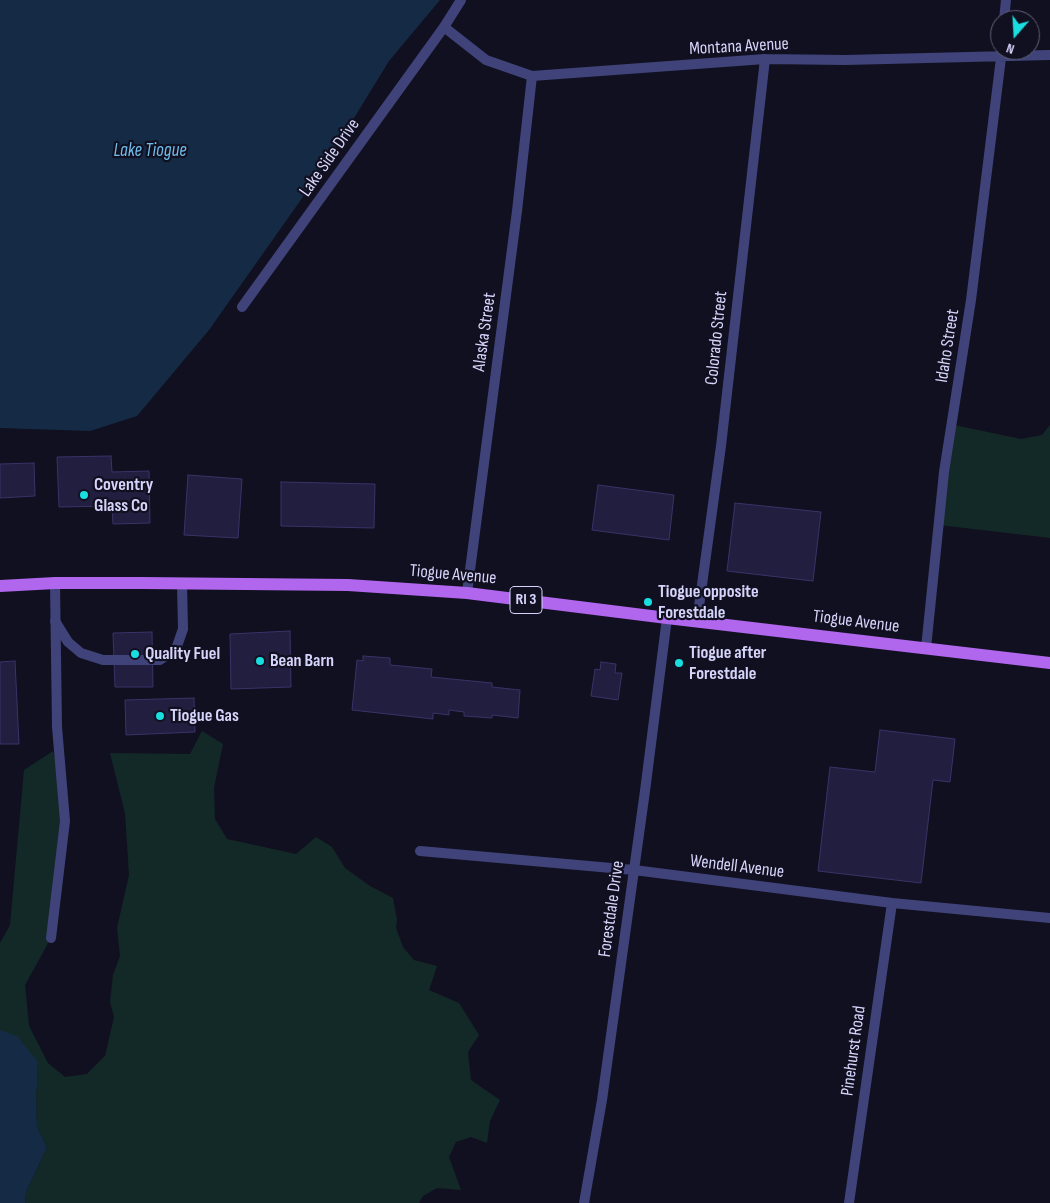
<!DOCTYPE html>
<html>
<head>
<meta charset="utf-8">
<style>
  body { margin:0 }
  #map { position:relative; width:1050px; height:1203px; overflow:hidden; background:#111020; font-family:"Sofia Sans Condensed",sans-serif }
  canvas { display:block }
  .north { position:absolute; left:990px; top:10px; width:50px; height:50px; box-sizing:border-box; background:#111020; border:1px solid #5f5e77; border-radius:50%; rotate:199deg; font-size:14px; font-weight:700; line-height:20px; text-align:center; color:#d5d4fa }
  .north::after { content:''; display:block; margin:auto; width:18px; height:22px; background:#1adde0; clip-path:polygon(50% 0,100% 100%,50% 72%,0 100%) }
</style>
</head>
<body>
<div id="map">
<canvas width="1050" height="1203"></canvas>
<div class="north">N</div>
</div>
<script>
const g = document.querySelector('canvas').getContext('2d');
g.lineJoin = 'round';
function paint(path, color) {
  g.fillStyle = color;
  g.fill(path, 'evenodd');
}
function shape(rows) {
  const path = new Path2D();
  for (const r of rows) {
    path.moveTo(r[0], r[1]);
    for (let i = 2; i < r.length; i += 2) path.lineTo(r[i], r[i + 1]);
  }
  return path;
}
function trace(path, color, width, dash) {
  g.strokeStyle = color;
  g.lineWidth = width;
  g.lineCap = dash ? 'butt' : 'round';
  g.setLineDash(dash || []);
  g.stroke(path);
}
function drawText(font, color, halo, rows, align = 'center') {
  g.font = font + ' "Sofia Sans Condensed",sans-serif';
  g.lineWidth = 4.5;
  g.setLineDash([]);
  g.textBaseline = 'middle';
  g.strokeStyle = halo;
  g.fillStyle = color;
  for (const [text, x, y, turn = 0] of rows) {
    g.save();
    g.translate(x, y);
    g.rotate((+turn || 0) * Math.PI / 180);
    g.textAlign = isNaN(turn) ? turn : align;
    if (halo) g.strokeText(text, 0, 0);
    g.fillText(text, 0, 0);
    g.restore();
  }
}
paint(shape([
  [954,425,1021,439,1042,435,1050,425,1050,538,939,525],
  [202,731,223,744,214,788,215,819,227,839,296,854,316,837,332,847,345,868,370,886,393,898,397,920,396,928,403,947,414,960,437,966,429,990,459,1003,479,1035,468,1052,471,1080,500,1100,490,1121,487,1143,471,1137,456,1142,449,1157,461,1190,437,1188,423,1196,419,1203,25,1203,26,1192,47,1147,37,1127,36,1092,38,1082,37,1080,38,1062,0,1030,0,943,10,925,24,770,53,751,59,773,66,826,51,938,25,985,29,1026,48,1063,65,1077,87,1074,105,1056,114,1017,110,1002,113,975,120,956,117,928,129,875,125,813,110,753,190,754]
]), '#132927');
paint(shape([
  [0,0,440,0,389,61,324,167,209,330,137,416,90,431,0,428],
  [0,1030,17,1036,38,1062,37,1080,38,1082,36,1092,37,1127,47,1147,26,1192,25,1203,0,1203]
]), '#152b45');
const building = shape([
  [111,456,112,472,149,471,150,523,113,524,112,506,59,507,57,457,111,456],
  [34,463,35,496,0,498,0,464,34,463],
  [188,475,242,479,238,538,184,535,188,475],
  [281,482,375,484,374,528,281,526,281,482],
  [598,485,674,495,669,540,592,530,598,485],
  [735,503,821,512,813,581,727,571,735,503],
  [290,631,291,687,231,689,230,634,290,631],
  [152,632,153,687,115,687,113,633,152,632],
  [363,656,390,658,390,665,432,669,431,677,492,683,492,687,520,690,518,718,492,715,492,718,464,716,464,712,449,710,449,715,433,713,433,719,352,710,357,660,363,661,363,656],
  [15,661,19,744,0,744,0,662,15,661],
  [601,662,616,664,615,673,622,673,618,700,591,696,595,669,600,670,601,662],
  [194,698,195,732,126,735,125,700,194,698],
  [880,730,955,739,950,782,933,780,921,883,818,871,830,767,875,772,880,730]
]);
paint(building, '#221e3f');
trace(building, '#393368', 1);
trace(shape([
  [55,621,68,642,81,653,103,660,160,660,176,649,183,629,182,583]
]), '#40437a', 10);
trace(shape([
  [1004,20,1006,0],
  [444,27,486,60,532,76,765,59,845,60,1050,55],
  [242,307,444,27,461,0],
  [467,593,517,211,532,76],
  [697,621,721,446,765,59],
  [926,648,944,472,971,300,1002,50],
  [420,851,634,870,892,903,1050,918],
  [51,938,65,821,57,727,55,583],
  [584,1203,602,1100,645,791,667,618],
  [849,1203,892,903]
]), '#40437a', 10);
trace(shape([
  [0,586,55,583,142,583,348,585,467,593,667,618,1050,663]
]), '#b067ed', 12);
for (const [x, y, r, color] of [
  [84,495,5,"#1adde0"],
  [648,602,5,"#1adde0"],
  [135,654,5,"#1adde0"],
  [260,661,5,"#1adde0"],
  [679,663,5,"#1adde0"],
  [160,716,5,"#1adde0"]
]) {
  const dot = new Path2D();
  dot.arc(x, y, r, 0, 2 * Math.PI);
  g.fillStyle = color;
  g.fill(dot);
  trace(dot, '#111020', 2);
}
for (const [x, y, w] of [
  [526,600,32]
]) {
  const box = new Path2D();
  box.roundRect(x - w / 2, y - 13.5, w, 27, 4);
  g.fillStyle = '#111020';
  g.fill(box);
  trace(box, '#d5d4fa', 1);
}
drawText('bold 16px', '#d5d4fa', null, [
  ["RI 3",526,600]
]);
drawText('18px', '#d5d4fa', '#111020', [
  ["Montana Avenue",739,47,-3],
  ["Lake Side Drive",330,158,-55],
  ["Alaska Street",485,332,-82],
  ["Colorado Street",717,338,-84],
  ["Idaho Street",948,346,-81],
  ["Tiogue Avenue",453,575,5],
  ["Tiogue Avenue",856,622,7],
  ["Wendell Avenue",737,867,7],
  ["Forestdale Drive",612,909,-82],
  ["Pinehurst Road",854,1051,-82]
]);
drawText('bold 18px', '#d5d4fa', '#111020', [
  ["Coventry",94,485],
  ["Glass Co",94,506],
  ["Tiogue opposite",658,592],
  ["Forestdale",658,613],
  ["Tiogue after",689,653],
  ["Forestdale",689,674],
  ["Quality Fuel",145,654],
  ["Bean Barn",270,661],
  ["Tiogue Gas",170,716]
], 'left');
drawText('italic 19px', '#6ebeee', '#111020', [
  ["Lake Tiogue",150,151]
]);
</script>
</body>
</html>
